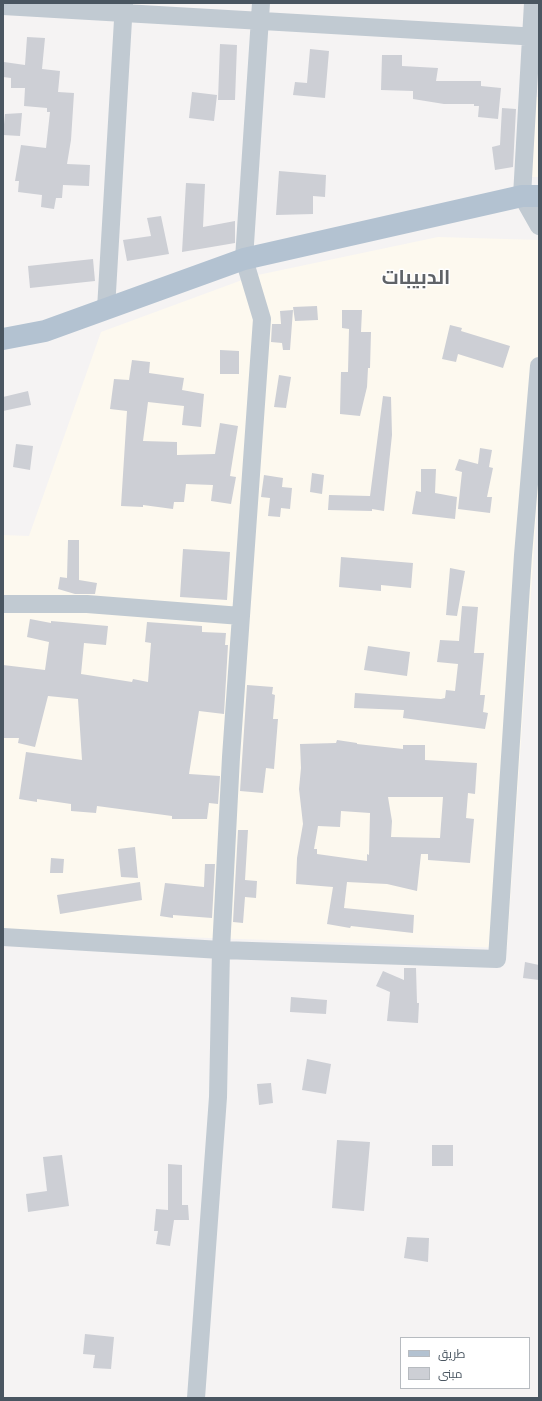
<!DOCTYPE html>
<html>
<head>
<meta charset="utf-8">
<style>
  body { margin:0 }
  #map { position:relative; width:542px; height:1401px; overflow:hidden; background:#f5f3f3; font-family:Figtree,Cairo,sans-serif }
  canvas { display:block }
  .frame { position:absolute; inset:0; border:4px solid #4a5661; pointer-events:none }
  .legend { position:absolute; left:400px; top:1337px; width:130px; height:52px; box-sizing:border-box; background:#fff; border:1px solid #b7bbc0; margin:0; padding:5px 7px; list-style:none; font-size:12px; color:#4a5661 }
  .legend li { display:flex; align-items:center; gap:8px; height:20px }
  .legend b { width:20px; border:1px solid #b7bbc0 }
</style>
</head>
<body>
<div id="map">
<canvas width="542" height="1401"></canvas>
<div class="frame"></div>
<ul class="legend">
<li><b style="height:5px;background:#b3c2d1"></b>طريق</li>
<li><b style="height:11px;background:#cdcfd5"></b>مبنى</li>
</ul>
</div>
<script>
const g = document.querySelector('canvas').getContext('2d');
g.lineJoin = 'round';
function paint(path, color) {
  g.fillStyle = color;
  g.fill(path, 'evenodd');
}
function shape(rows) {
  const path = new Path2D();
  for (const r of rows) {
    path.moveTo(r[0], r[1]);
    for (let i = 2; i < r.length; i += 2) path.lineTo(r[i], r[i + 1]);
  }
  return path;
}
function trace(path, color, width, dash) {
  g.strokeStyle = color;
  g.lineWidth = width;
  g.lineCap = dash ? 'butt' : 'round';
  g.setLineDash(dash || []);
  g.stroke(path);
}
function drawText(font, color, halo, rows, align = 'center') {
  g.font = font + ' Figtree,Cairo,sans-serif';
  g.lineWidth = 3;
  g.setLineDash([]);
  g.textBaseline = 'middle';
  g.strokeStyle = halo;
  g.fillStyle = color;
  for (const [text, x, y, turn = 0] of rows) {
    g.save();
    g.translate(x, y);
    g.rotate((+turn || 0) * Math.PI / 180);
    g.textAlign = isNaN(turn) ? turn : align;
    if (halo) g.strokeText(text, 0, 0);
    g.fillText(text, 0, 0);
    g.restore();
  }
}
paint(shape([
  [534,97,539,97,539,177,530,177],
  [438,237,539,240,539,475,507,948,3,931,3,535,29,536,101,332,253,276]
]), '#fdf9ef');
paint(shape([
  [27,37,45,38,42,69,60,71,58,92,74,93,71,140,67,164,90,165,89,186,63,185,62,198,56,198,54,209,41,207,42,195,18,192,19,181,15,181,21,145,46,148,50,112,47,112,47,108,24,106,25,88,11,88,11,78,3,77,4,62,25,65],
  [220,44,237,45,235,100,218,100],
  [310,49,329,51,325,98,293,95,295,82,307,83],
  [382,55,402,55,402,66,438,68,436,81,481,81,481,86,501,88,498,119,478,117,479,106,474,106,474,104,444,104,413,99,413,91,381,90],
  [192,92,217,95,214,121,189,118],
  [502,108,516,109,513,167,495,170,492,147,500,145],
  [22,113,20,136,3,135,5,114],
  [279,171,326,175,325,197,313,196,313,214,276,215],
  [186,183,205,184,203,227,235,221,235,243,182,252],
  [161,216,169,254,127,261,123,240,151,236,147,218],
  [93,259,95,281,30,288,28,266],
  [317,306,318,320,295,321,293,307],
  [293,310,290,350,283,350,282,343,271,342,272,324,281,324,280,311],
  [342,310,362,310,361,332,371,332,370,368,368,368,367,387,360,416,340,414,341,372,348,372,349,329,342,328],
  [450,325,462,328,461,331,510,346,503,368,458,354,456,362,442,359],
  [220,350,239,351,239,374,220,374],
  [132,360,150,362,149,373,184,378,182,390,204,394,201,427,182,425,184,406,148,402,143,441,177,442,177,455,215,454,220,423,238,426,230,476,236,477,231,504,211,501,213,485,186,484,184,502,174,502,173,509,143,505,143,507,121,506,127,411,110,409,114,379,129,380],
  [279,375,291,377,286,408,274,407],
  [28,391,31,405,3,411,3,397],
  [383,396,391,397,392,435,384,511,372,509,372,511,328,510,329,495,370,496],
  [16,444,33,446,30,470,13,467],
  [480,448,492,450,489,467,493,468,487,497,492,497,490,513,458,509,462,472,455,470,459,459,478,464],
  [421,469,436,469,435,493,457,497,455,519,412,514,416,491,421,492],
  [312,473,324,475,322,494,310,492],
  [264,475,283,478,282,487,292,488,290,509,281,508,280,517,268,516,270,498,261,497],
  [68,540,79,540,79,580,97,583,95,594,75,594,58,589,60,577,67,578],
  [183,549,230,552,227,600,180,597],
  [341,557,413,563,411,588,381,585,381,591,339,587],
  [450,568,465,571,457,616,446,615],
  [462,606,478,607,474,653,484,653,480,695,485,695,483,712,488,713,485,729,403,718,404,710,354,708,355,693,441,699,445,698,446,690,455,691,458,664,437,662,440,640,459,641],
  [30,619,51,623,51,621,108,626,106,645,84,643,81,674,132,682,133,679,148,682,151,643,145,642,147,622,202,626,202,632,226,633,225,645,228,645,224,714,199,711,189,774,220,776,218,804,209,803,207,819,172,819,172,816,97,806,96,813,71,811,71,804,37,799,37,802,19,799,26,752,82,760,78,699,48,696,35,747,18,743,19,738,3,738,3,665,45,670,49,642,27,637],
  [368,646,410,652,407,676,364,670],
  [247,685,273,687,272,694,275,695,273,719,278,719,274,769,266,768,263,793,240,791],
  [337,740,357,743,357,744,403,749,403,745,425,745,425,760,477,763,475,794,468,793,466,818,474,819,470,863,428,860,428,854,421,854,417,891,387,884,347,882,344,908,414,915,413,933,351,926,350,928,327,924,333,887,296,884,297,858,303,824,299,789,301,768,300,744,336,743],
  [388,797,443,797,440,838,391,837,392,821],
  [341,811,370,813,369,855,367,854,367,861,317,854,317,849,314,849,318,826,340,827],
  [238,830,248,830,245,880,257,881,256,898,245,897,243,923,233,922],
  [135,847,138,878,121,877,118,849],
  [51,858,64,859,63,873,50,873],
  [205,864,215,864,212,918,173,915,173,918,160,916,165,883,204,887],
  [140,882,142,900,60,914,57,895],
  [525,962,539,965,539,980,523,978],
  [404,968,416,968,417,1003,419,1003,418,1023,387,1021,390,992,376,986,383,971,404,980],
  [291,997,327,1000,326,1014,290,1012],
  [307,1059,331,1064,326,1094,302,1090],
  [271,1083,273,1103,259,1105,257,1084],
  [337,1140,370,1142,364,1211,332,1208],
  [432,1145,453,1145,453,1166,432,1166],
  [62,1155,69,1206,28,1212,26,1194,47,1191,43,1157],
  [168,1164,182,1165,182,1205,188,1205,189,1220,174,1220,170,1246,156,1244,158,1231,154,1231,156,1209,168,1210],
  [407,1237,429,1238,428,1262,404,1258],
  [85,1334,114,1337,111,1369,93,1368,95,1355,83,1354]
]), '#cdcfd5');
trace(shape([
  [533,3,522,196,539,226],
  [3,6,539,37],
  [106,309,124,3],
  [3,604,87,604,241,616],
  [3,937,221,950,497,959,523,555,539,366],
  [196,1398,218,1097,221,950,231,757,262,319,244,259,261,3]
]), '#c1cad2', 18);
trace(shape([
  [3,339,45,331,244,259,522,196,539,196]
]), '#b3c2d1', 22);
drawText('bold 20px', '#5f6368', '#fff', [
  ["الدبيبات",416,278]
]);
</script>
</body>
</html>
